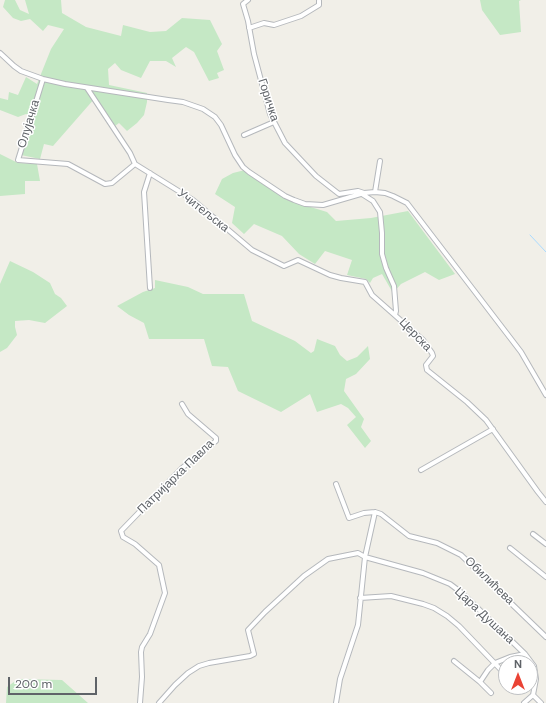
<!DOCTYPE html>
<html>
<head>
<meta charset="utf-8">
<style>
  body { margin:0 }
  #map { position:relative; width:546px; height:703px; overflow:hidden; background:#f1efe8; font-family:"DM Sans",sans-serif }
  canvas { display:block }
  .north { position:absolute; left:498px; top:655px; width:40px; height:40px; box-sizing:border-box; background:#fff; border:1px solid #bfc1c3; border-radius:50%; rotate:0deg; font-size:11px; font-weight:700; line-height:16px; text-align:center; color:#5f6368 }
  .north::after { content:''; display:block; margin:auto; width:14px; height:18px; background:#ea4335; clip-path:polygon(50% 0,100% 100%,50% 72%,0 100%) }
  .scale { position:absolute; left:8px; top:677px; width:89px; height:18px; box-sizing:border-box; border:2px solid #5f6368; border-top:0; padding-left:5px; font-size:12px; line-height:14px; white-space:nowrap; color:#5f6368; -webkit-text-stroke:3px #fff; paint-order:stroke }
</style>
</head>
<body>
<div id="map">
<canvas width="546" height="703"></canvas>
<div class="north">N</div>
<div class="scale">200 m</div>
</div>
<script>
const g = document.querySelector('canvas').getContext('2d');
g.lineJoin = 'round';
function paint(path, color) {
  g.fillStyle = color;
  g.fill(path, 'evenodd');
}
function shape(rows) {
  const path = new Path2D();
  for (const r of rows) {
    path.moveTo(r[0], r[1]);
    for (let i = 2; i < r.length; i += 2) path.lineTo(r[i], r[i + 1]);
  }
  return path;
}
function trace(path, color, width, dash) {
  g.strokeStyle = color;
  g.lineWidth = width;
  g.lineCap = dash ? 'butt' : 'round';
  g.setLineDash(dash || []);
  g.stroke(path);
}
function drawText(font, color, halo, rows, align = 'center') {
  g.font = font + ' "DM Sans",sans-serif';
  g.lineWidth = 3;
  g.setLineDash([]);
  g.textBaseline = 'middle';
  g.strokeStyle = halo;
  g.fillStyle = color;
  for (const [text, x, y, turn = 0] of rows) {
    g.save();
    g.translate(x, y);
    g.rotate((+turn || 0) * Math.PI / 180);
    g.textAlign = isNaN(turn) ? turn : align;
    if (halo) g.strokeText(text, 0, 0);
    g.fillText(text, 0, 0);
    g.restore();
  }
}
paint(shape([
  [5,0,15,0,20,10,29,14,25,0,61,0,62,13,86,27,121,36,123,25,150,32,166,31,182,18,210,20,222,44,217,51,224,70,217,73,219,78,209,81,194,52,186,47,172,58,176,67,166,61,150,61,141,78,121,70,115,63,108,69,109,85,147,93,147,102,144,115,137,123,127,131,119,123,115,126,95,98,53,146,44,144,40,159,21,155,34,116,26,114,18,117,0,110,0,98,8,100,9,92,18,95,26,77,37,84,51,49,64,29,48,25,43,31,30,19,21,21,13,18,3,7],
  [480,0,521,0,519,1,521,32,500,35,482,10],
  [0,154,18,163,37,164,40,181,25,181,25,194,0,196],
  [245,170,294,202,327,212,336,221,371,218,408,211,455,274,439,280,425,272,401,284,393,293,382,274,373,278,370,283,366,279,347,275,352,260,325,251,315,264,299,254,282,236,254,224,244,234,232,223,235,207,215,194,222,179,233,173],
  [10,261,33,272,50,283,55,294,61,298,67,306,45,323,29,320,15,321,15,327,17,335,7,348,0,352,0,284],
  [155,280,188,287,203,294,244,294,252,321,295,341,311,353,314,351,317,339,335,346,340,355,347,361,357,357,368,346,370,359,356,374,346,379,344,391,364,419,361,427,371,441,365,448,347,425,356,417,348,408,341,404,317,412,310,394,281,412,238,391,228,367,212,366,204,339,149,339,144,323,129,315,117,306,143,292,155,288],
  [18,679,62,680,88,703,6,703,7,687]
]), '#c5e8c5');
trace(shape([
  [530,235,546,252]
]), '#aadaff', 1);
const minor = shape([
  [248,0,243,4,248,21,254,54,270,114,285,143,316,176,339,194,358,191,364,193],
  [249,28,264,23,274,25,301,16,319,5,319,1],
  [0,53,14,66,21,71,43,79,65,84,168,100,183,102,203,109,215,117,221,125,235,155,243,167,249,172,285,196,294,200,305,204,323,205,364,193,375,192,385,193,393,196,407,203,521,352,546,395],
  [43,79,18,160,68,164,105,184,112,183,135,164],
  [87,88,130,153,135,164,193,200,252,250,284,266,298,260,330,275,341,278,365,282,372,295,423,340,432,353,433,356,426,365,427,370,467,402,486,420,538,492,546,502],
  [244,135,274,122],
  [150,173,144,192,150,288],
  [375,192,380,161],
  [362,194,373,201,380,212,382,233,382,254,386,268,394,286,396,311,395,315],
  [421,470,493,429],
  [336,484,349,518,364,513,375,512,381,514,409,536,437,543,461,555,546,637],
  [533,534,546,544],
  [510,548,546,577],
  [360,598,391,596,423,604,434,608,447,616,459,626,504,673],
  [454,661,480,682,491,693],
  [480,682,488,670,495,663,510,657,525,654],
  [140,703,142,677,141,652,142,647,150,634,165,593,159,565,135,544,123,537,121,531,182,468,216,441,216,438,188,414,182,404],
  [159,703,175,685,188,673,199,666,209,663,250,656,254,654,248,630,265,612,304,576,328,559,358,553,365,557,423,573,450,584,462,593,525,654,534,666,536,679,533,695,541,703],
  [336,703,340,679,358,625,365,557,375,512],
  [524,703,533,695]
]);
trace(minor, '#b5b8bc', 6);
trace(minor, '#fff', 4);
drawText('12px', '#5f6368', '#fff', [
  ["Горичка",268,100,72],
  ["Олујачка",29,124,-73],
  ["Учитељска",203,211,38],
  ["Церска",415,335,46],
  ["Патријарха Павла",176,477,-44],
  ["Обилићева",489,581,44],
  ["Цара Душана",484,616,43]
]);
</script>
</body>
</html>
